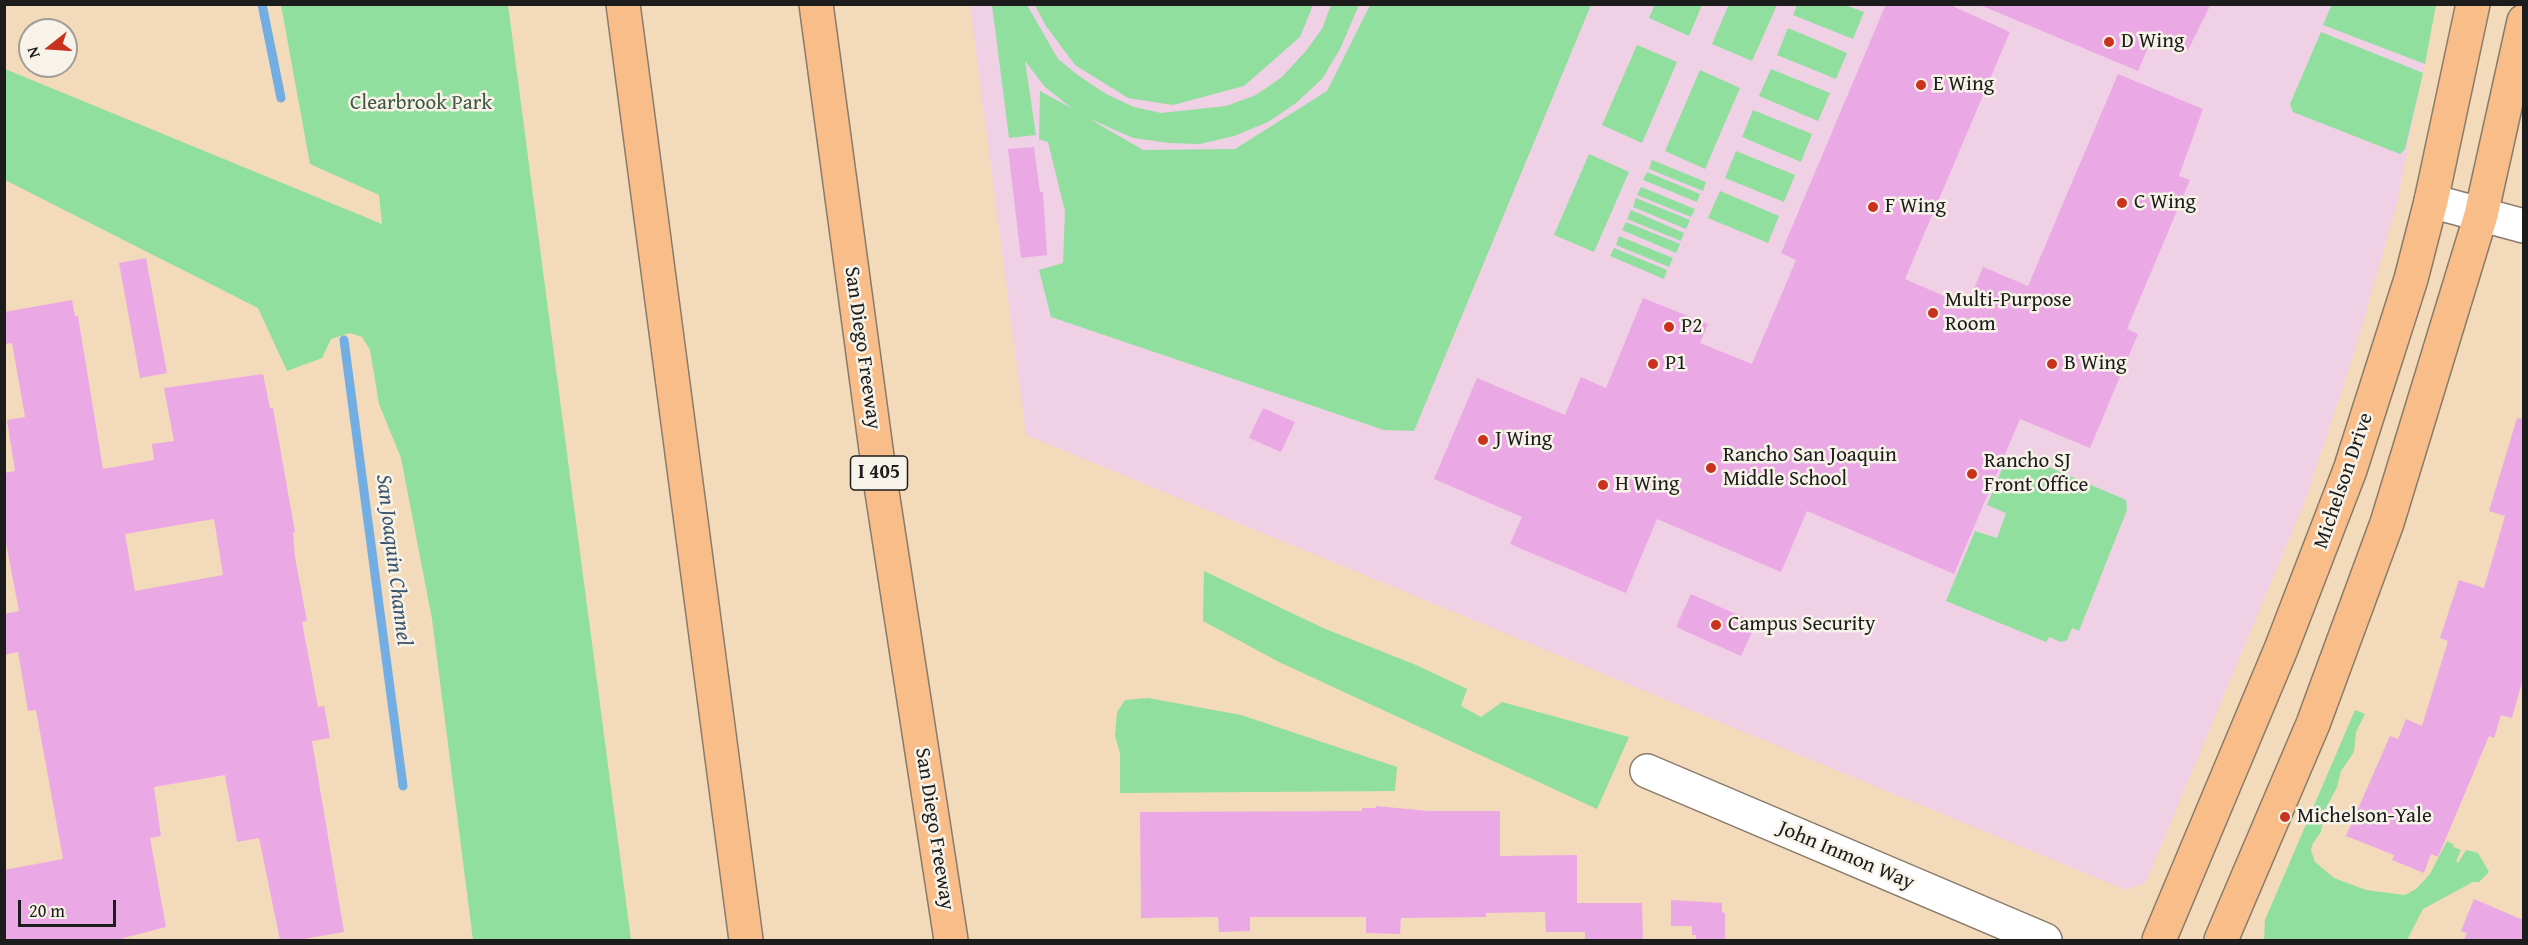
<!DOCTYPE html>
<html>
<head>
<meta charset="utf-8">
<style>
  body { margin:0 }
  #map { position:relative; width:2528px; height:945px; overflow:hidden; background:#f3daba; font-family:"Gentium Book Plus",serif }
  canvas { display:block }
  .frame { position:absolute; inset:0; border:6px solid #1c1c1c; pointer-events:none }
  .north { position:absolute; left:18px; top:18px; width:60px; height:60px; box-sizing:border-box; background:#f7f3e8; border:2px solid #9f9d96; border-radius:50%; rotate:253deg; font-size:16px; font-weight:700; line-height:24px; text-align:center; color:#1c1c1c }
  .north::after { content:''; display:block; margin:auto; width:21px; height:27px; background:#c8321e; clip-path:polygon(50% 0,100% 100%,50% 72%,0 100%) }
  .scale { position:absolute; left:18px; top:900px; width:98px; height:27px; box-sizing:border-box; border:3px solid #1c1c1c; border-top:0; padding-left:8px; font-size:18px; line-height:21px; white-space:nowrap; color:#1c1c1c; -webkit-text-stroke:4px #f7f3e8; paint-order:stroke }
</style>
</head>
<body>
<div id="map">
<canvas width="2528" height="945"></canvas>
<div class="frame"></div>
<div class="north">N</div>
<div class="scale">20 m</div>
</div>
<script>
const g = document.querySelector('canvas').getContext('2d');
g.lineJoin = 'round';
function paint(path, color) {
  g.fillStyle = color;
  g.fill(path, 'evenodd');
}
function shape(rows) {
  const path = new Path2D();
  for (const r of rows) {
    path.moveTo(r[0], r[1]);
    for (let i = 2; i < r.length; i += 2) path.lineTo(r[i], r[i + 1]);
  }
  return path;
}
function trace(path, color, width, dash) {
  g.strokeStyle = color;
  g.lineWidth = width;
  g.lineCap = dash ? 'butt' : 'round';
  g.setLineDash(dash || []);
  g.stroke(path);
}
function drawText(font, color, halo, rows, align = 'center') {
  g.font = font + ' "Gentium Book Plus",serif';
  g.lineWidth = 5;
  g.setLineDash([]);
  g.textBaseline = 'middle';
  g.strokeStyle = halo;
  g.fillStyle = color;
  for (const [text, x, y, turn = 0] of rows) {
    g.save();
    g.translate(x, y);
    g.rotate((+turn || 0) * Math.PI / 180);
    g.textAlign = isNaN(turn) ? turn : align;
    if (halo) g.strokeText(text, 0, 0);
    g.fillText(text, 0, 0);
    g.restore();
  }
}
paint(shape([
  [970,5,2436,5,2396,207,2353,357,2305,501,2146,882,2126,890,1026,435]
]), '#f0d0e5');
paint(shape([
  [1655,4,1702,4,1702,5,1689,36,1649,18],
  [1729,4,1777,5,1752,61,1712,44],
  [2332,4,2436,5,2425,64,2323,25],
  [281,5,508,5,631,940,473,940,432,619,401,458,379,404,370,350,362,337,350,333,331,339,322,358,287,371,258,308,5,180,5,69,382,224,379,195,310,164],
  [992,5,1027,5,1058,59,1079,76,1106,94,1134,107,1161,113,1226,106,1256,95,1282,77,1305,52,1322,29,1331,5,1359,5,1340,49,1322,79,1296,103,1268,122,1234,136,1200,144,1169,143,1133,138,1088,118,1143,150,1235,149,1327,91,1370,5,1591,5,1414,431,1384,430,1051,317,1039,270,1063,263,1065,211,1048,142,1039,139,1040,91,1073,109,1045,87,1025,61,1036,135,1009,138],
  [1035,5,1313,5,1300,37,1244,86,1173,105,1128,98,1075,65,1046,26],
  [1797,5,1845,5,1864,12,1853,39,1793,15],
  [1788,28,1847,53,1836,79,1777,55],
  [2321,32,2423,73,2405,149,2400,154,2293,112,2290,104],
  [1637,45,1677,62,1642,143,1602,125],
  [1771,69,1830,93,1818,121,1759,96],
  [1700,70,1740,88,1705,169,1665,151],
  [1753,110,1812,134,1801,162,1742,137],
  [1736,151,1795,175,1784,202,1725,178],
  [1589,154,1629,172,1594,252,1554,235],
  [1652,160,1706,182,1703,191,1649,169],
  [1647,172,1700,194,1697,202,1643,180],
  [1641,187,1695,209,1691,217,1637,195],
  [1720,191,1779,216,1768,243,1708,218],
  [1636,198,1690,220,1686,229,1633,207],
  [1631,210,1684,233,1681,241,1627,219],
  [1626,222,1680,244,1676,253,1622,230],
  [1619,236,1673,258,1669,267,1616,245],
  [1614,248,1667,270,1664,279,1610,256],
  [2028,458,2126,500,2127,510,2079,631,2072,628,2067,640,2061,642,2049,637,2046,642,1946,601,1975,531,1997,538,2006,513,1987,505,2002,469],
  [1204,571,1323,628,1416,665,1467,689,1461,706,1481,717,1502,702,1629,737,1597,809,1279,662,1203,621],
  [1148,698,1241,715,1397,767,1395,791,1120,793,1120,753,1115,736,1117,712,1125,700],
  [2355,710,2365,714,2356,732,2354,752,2341,771,2337,787,2324,812,2321,832,2313,843,2311,850,2315,862,2334,878,2366,890,2405,895,2416,889,2430,874,2447,841,2454,845,2453,847,2461,850,2456,861,2458,863,2466,850,2478,853,2489,872,2479,882,2473,882,2423,909,2407,940,2264,940,2265,920]
]), '#90df9e');
trace(shape([
  [262,4,281,98],
  [344,340,403,786]
]), '#72aee4', 9);
paint(shape([
  [1886,4,1948,4,2010,32,1905,279,1967,306,1983,267,2028,286,2118,74,2203,109,2179,176,2190,180,2127,329,2138,334,2090,448,2020,419,1954,574,1807,511,1781,572,1657,519,1626,593,1510,544,1522,517,1434,479,1477,378,1565,415,1581,377,1606,388,1643,298,1708,324,1700,343,1752,364,1796,260,1781,253],
  [2211,4,2188,50,2153,35,2138,71,1980,5],
  [1034,147,1040,192,1043,192,1047,255,1021,258,1008,149],
  [146,258,167,373,140,378,119,263],
  [72,300,75,316,78,316,103,469,154,460,152,444,174,441,164,388,263,374,270,408,273,408,295,532,293,533,295,557,307,621,302,622,318,707,324,706,330,738,312,741,344,932,298,940,280,940,259,838,237,842,225,775,154,787,161,836,150,838,166,927,116,940,4,940,4,870,63,859,36,710,28,711,18,652,4,655,4,614,19,611,4,533,4,473,15,471,7,420,25,417,12,343,4,344,4,312],
  [214,519,223,575,135,591,125,534],
  [1263,408,1295,422,1281,452,1249,438],
  [2517,418,2523,419,2523,679,2512,718,2501,715,2494,738,2489,736,2438,857,2431,854,2424,873,2392,860,2394,855,2346,836,2390,736,2398,739,2406,719,2422,726,2448,641,2440,638,2459,580,2484,588,2505,516,2489,511],
  [1691,594,1756,623,1741,656,1676,627],
  [1376,806,1429,811,1500,811,1500,856,1577,855,1577,903,1642,903,1643,940,1585,940,1585,932,1546,932,1545,912,1486,913,1486,917,1401,918,1400,934,1366,933,1366,917,1250,917,1250,931,1219,932,1218,917,1141,918,1140,812,1362,811,1362,808,1376,808],
  [2474,899,2523,920,2523,940,2464,940,2467,933,2461,931],
  [1671,900,1722,903,1722,912,1725,913,1725,940,1696,940,1696,935,1692,935,1692,926,1671,926]
]), '#eaa9e5');
const minor = shape([
  [2431,201,2524,226],
  [1647,771,2045,940]
]);
const major = shape([
  [2159,940,2281,649,2350,470,2411,279,2431,201,2473,4],
  [2221,940,2313,724,2387,523,2481,215,2524,21]
]);
const highway = shape([
  [623,4,746,940],
  [816,4,880,479,951,940]
]);
trace(minor, '#887b6b', 36);
trace(major, '#887b6b', 36);
trace(highway, '#887b6b', 36);
trace(minor, '#fff', 33);
trace(major, '#f8bd89', 33);
trace(highway, '#f8bd89', 33);
for (const [x, y, r, color] of [
  [2109,42,6,"#c8321e"],
  [1921,85,6,"#c8321e"],
  [2122,203,6,"#c8321e"],
  [1873,207,6,"#c8321e"],
  [1933,313,6,"#c8321e"],
  [1669,327,6,"#c8321e"],
  [1653,364,6,"#c8321e"],
  [2052,364,6,"#c8321e"],
  [1483,440,6,"#c8321e"],
  [1711,468,6,"#c8321e"],
  [1972,474,6,"#c8321e"],
  [1603,485,6,"#c8321e"],
  [1716,625,6,"#c8321e"],
  [2285,817,6,"#c8321e"]
]) {
  const dot = new Path2D();
  dot.arc(x, y, r, 0, 2 * Math.PI);
  g.fillStyle = color;
  g.fill(dot);
  trace(dot, '#f7f3e8', 2);
}
for (const [x, y, w] of [
  [879,473,57]
]) {
  const box = new Path2D();
  box.roundRect(x - w / 2, y - 17, w, 34, 4.5);
  g.fillStyle = '#f7f3e8';
  g.fill(box);
  trace(box, '#1c1c1c', 1.5);
}
drawText('bold 20px', '#1c1c1c', null, [
  ["I 405",879,473]
]);
drawText('21px', '#1c1c1c', '#f7f3e8', [
  ["D Wing",2121,42],
  ["E Wing",1933,85],
  ["C Wing",2134,203],
  ["F Wing",1885,207],
  ["Multi-Purpose",1945,301],
  ["Room",1945,325],
  ["P2",1681,327],
  ["P1",1665,364],
  ["B Wing",2064,364],
  ["J Wing",1495,440],
  ["Rancho San Joaquin",1723,456],
  ["Middle School",1723,480],
  ["Rancho SJ",1984,462],
  ["Front Office",1984,486],
  ["H Wing",1615,485],
  ["Campus Security",1728,625],
  ["Michelson-Yale",2297,817]
], 'left');
drawText('21px', '#3f5643', '#f7f3e8', [
  ["Clearbrook Park",421,104]
]);
drawText('21px', '#1c1c1c', '#f7f3e8', [
  ["San Diego Freeway",862,348,82],
  ["Michelson Drive",2344,481,-71],
  ["San Diego Freeway",934,829,81],
  ["John Inmon Way",1846,856,23]
]);
drawText('italic 22px', '#3e566c', '#f7f3e8', [
  ["San Joaquin Channel",393,560,83]
]);
</script>
</body>
</html>
